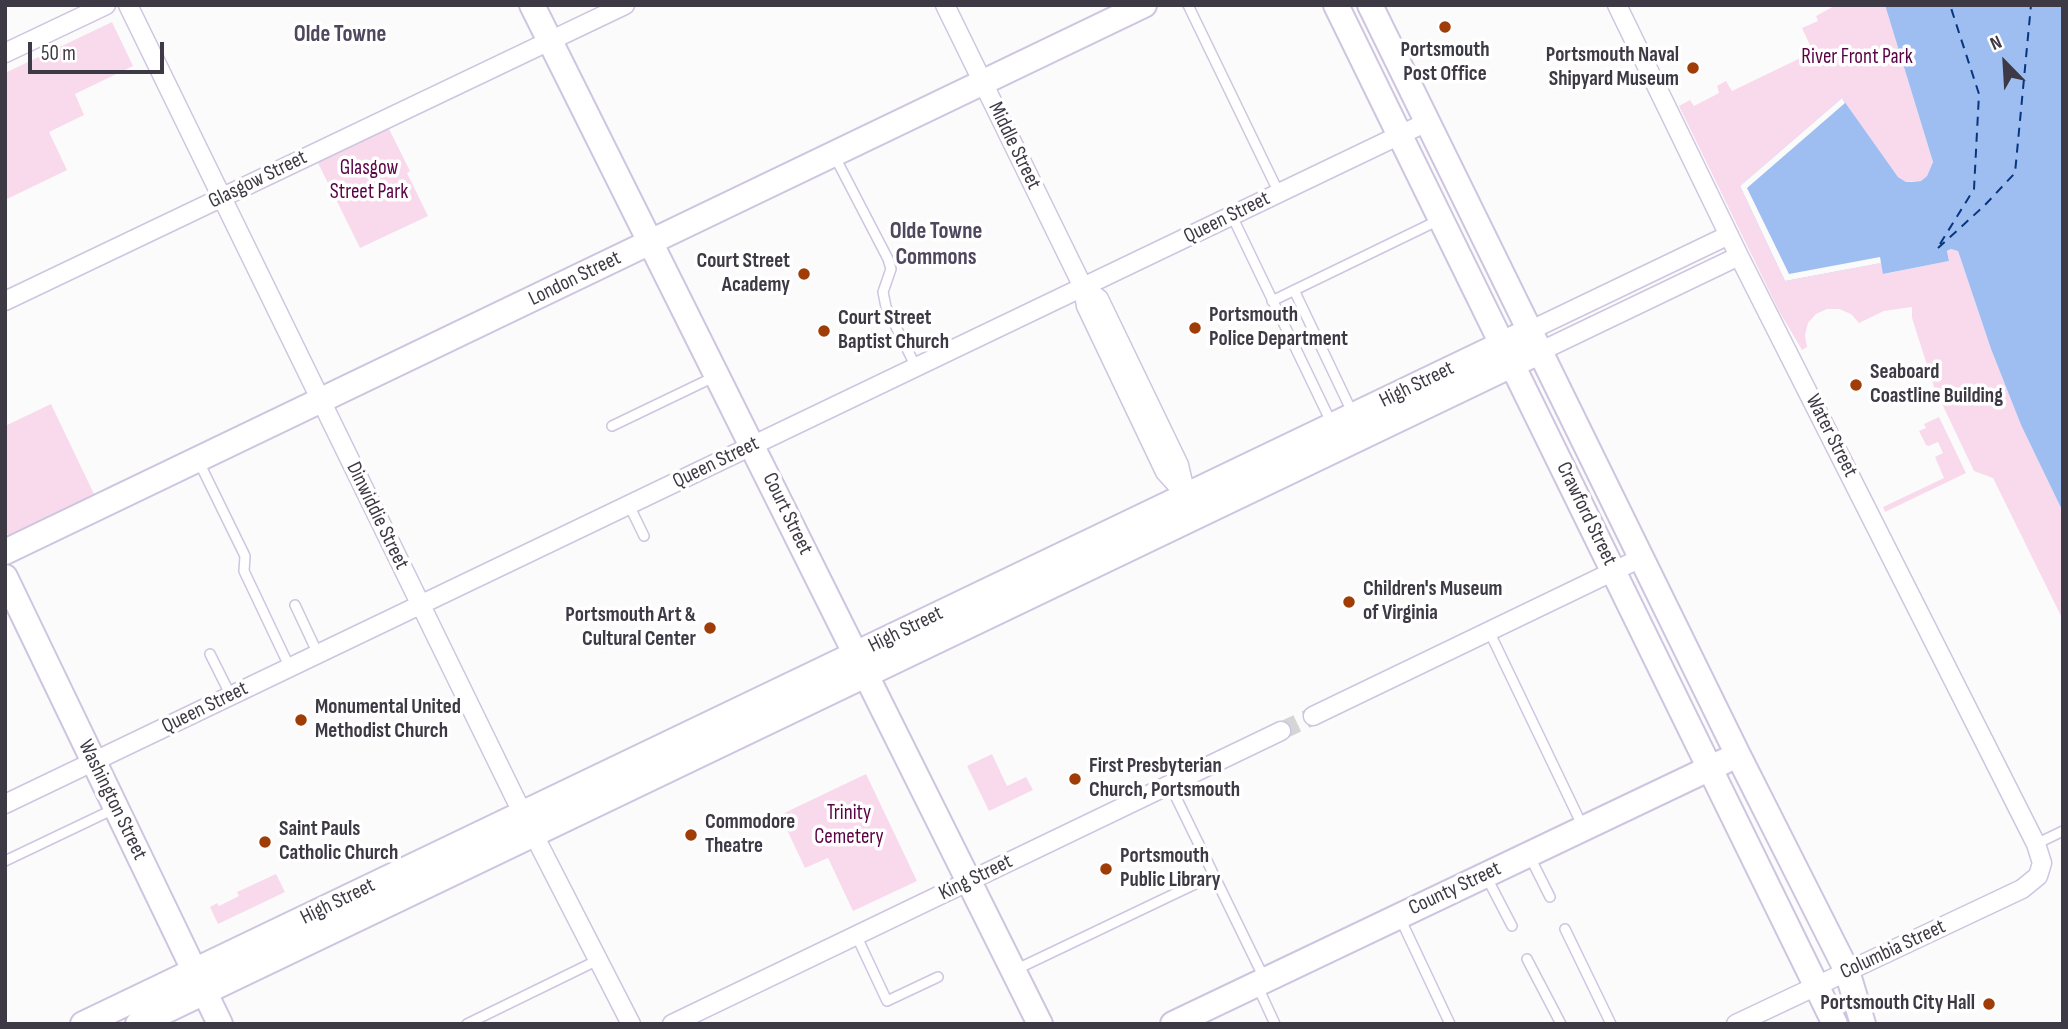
<!DOCTYPE html>
<html>
<head>
<meta charset="utf-8">
<style>
  body { margin:0 }
  #map { position:relative; width:2068px; height:1029px; overflow:hidden; background:#fbfbfb; font-family:"Sofia Sans Condensed",sans-serif }
  canvas { display:block }
  .frame { position:absolute; inset:0; border:7px solid #3e3a45; pointer-events:none }
  .north { position:absolute; left:1970px; top:28px; width:70px; height:70px; -webkit-text-stroke:5px #fff; paint-order:stroke; rotate:336deg; font-size:19px; font-weight:700; line-height:28px; text-align:center; color:#3e3a45 }
  .north::after { content:''; display:block; margin:auto; width:24px; height:32px; background:#3e3a45; clip-path:polygon(50% 0,100% 100%,50% 72%,0 100%) }
  .scale { position:absolute; left:28px; top:42px; width:136px; height:32px; box-sizing:border-box; border:4px solid #3e3a45; border-top:0; padding-left:9px; font-size:21px; line-height:24px; white-space:nowrap; color:#3e3a45; -webkit-text-stroke:5px #fff; paint-order:stroke }
</style>
</head>
<body>
<div id="map">
<canvas width="2068" height="1029"></canvas>
<div class="frame"></div>
<div class="north">N</div>
<div class="scale">50 m</div>
</div>
<script>
const g = document.querySelector('canvas').getContext('2d');
g.lineJoin = 'round';
function paint(path, color) {
  g.fillStyle = color;
  g.fill(path, 'evenodd');
}
function shape(rows) {
  const path = new Path2D();
  for (const r of rows) {
    path.moveTo(r[0], r[1]);
    for (let i = 2; i < r.length; i += 2) path.lineTo(r[i], r[i + 1]);
  }
  return path;
}
function trace(path, color, width, dash) {
  g.strokeStyle = color;
  g.lineWidth = width;
  g.lineCap = dash ? 'butt' : 'round';
  g.setLineDash(dash || []);
  g.stroke(path);
}
function drawText(font, color, halo, rows, align = 'center') {
  g.font = font + ' "Sofia Sans Condensed",sans-serif';
  g.lineWidth = 7;
  g.setLineDash([]);
  g.textBaseline = 'middle';
  g.strokeStyle = halo;
  g.fillStyle = color;
  for (const [text, x, y, turn = 0] of rows) {
    g.save();
    g.translate(x, y);
    g.rotate((+turn || 0) * Math.PI / 180);
    g.textAlign = isNaN(turn) ? turn : align;
    if (halo) g.strokeText(text, 0, 0);
    g.fillText(text, 0, 0);
    g.restore();
  }
}
paint(shape([
  [1836,5,1885,5,1933,162,1927,176,1921,181,1906,182,1898,177,1842,98,1785,280,1881,263,1884,274,1949,261,1947,252,1951,249,1958,251,1991,349,2021,425,2063,512,2063,620,1993,478,1974,471,1934,387,1912,318,1912,307,1884,311,1859,323,1851,314,1839,309,1827,309,1816,314,1808,323,1805,335,1807,347,1802,350,1779,311,1679,106,1690,100,1694,106,1719,93,1717,86,1726,81,1732,91,1813,52,1802,28,1818,21,1816,16],
  [112,22,133,66,75,94,84,115,49,132,67,170,5,200,5,73],
  [388,127,410,171,407,173,428,216,360,248,317,161],
  [51,404,94,494,8,535,5,529,5,426],
  [1939,417,1966,473,1885,512,1883,507,1944,478,1935,457,1943,453,1938,442,1929,446,1926,445,1919,431,1926,428,1924,424],
  [992,754,1007,786,1026,777,1033,790,989,811,967,766],
  [866,774,917,881,853,911,828,858,805,868,780,815],
  [276,874,285,892,218,924,210,907,217,903,219,906,239,896,237,892]
]), '#f9daec');
paint(shape([
  [1885,5,2063,5,2063,512,2021,425,1991,349,1958,251,1951,249,1947,251,1949,261,1883,274,1881,263,1785,281,1740,186,1842,98,1898,177,1906,182,1912,182,1921,181,1927,176,1933,162]
]), '#9ebef2');
paint(shape([
  [1842,98,1845,103,1747,188,1789,274,1880,257,1881,263,1785,281,1740,186]
]), '#fbfbfb');
trace(shape([
  [1940,244,1974,189,1979,94,1950,5],
  [1938,248,1984,206,2015,173,2031,5]
]), '#07357e', 2, [9, 7]);
trace(shape([
  [1281,731,1313,716]
]), '#d5d4d7', 18, [18, 9]);
const lane = shape([
  [1188,5,1279,193],
  [835,157,888,259,891,269,883,292,886,307,916,367],
  [1232,216,1332,424],
  [1294,290,1353,414],
  [1272,301,1439,220],
  [612,426,716,376],
  [198,460,245,556,244,571,290,668],
  [629,505,644,536],
  [295,605,318,654],
  [1489,631,1582,825],
  [210,654,231,696],
  [1170,785,1264,978],
  [2036,844,2063,831],
  [1529,855,1550,897],
  [5,861,114,809],
  [1486,876,1512,926],
  [1400,918,1450,1024],
  [1565,929,1611,1024],
  [856,935,887,1001,938,977],
  [1527,959,1561,1024],
  [1015,970,1214,875],
  [1257,985,1275,1024],
  [467,1024,598,960]
]);
const street = shape([
  [128,5,515,798,631,1024],
  [945,5,1083,287,1086,306,1165,472,1186,495],
  [1617,5,1739,256,2036,844,2042,863,2038,876,2022,889,1736,1024],
  [5,53,106,5],
  [1083,287,1099,299,1179,465,1185,491],
  [5,301,625,5],
  [1529,331,1729,235],
  [1539,352,1739,256],
  [1313,716,1641,558],
  [5,804,1427,122],
  [672,1024,1281,731]
]);
const secondary = shape([
  [532,5,1040,1024],
  [1336,5,1835,1024],
  [1370,5,1738,755,1847,971,1863,1024],
  [5,552,1144,5],
  [5,577,220,1024],
  [83,1024,1529,331],
  [138,1024,1539,352],
  [1173,1024,1725,761]
]);
trace(lane, '#cec5e0', 12);
trace(street, '#cec5e0', 21);
trace(secondary, '#cec5e0', 28);
trace(lane, '#fff', 9);
trace(street, '#fff', 18);
trace(secondary, '#fff', 24);
for (const [x, y, r, color] of [
  [1445,27,7,"#a03d06"],
  [1693,68,7,"#a03d06"],
  [804,274,7,"#a03d06"],
  [1195,328,7,"#a03d06"],
  [824,331,7,"#a03d06"],
  [1856,385,7,"#a03d06"],
  [1349,602,7,"#a03d06"],
  [710,628,7,"#a03d06"],
  [301,720,7,"#a03d06"],
  [1075,779,7,"#a03d06"],
  [691,835,7,"#a03d06"],
  [265,842,7,"#a03d06"],
  [1106,869,7,"#a03d06"],
  [1989,1004,7,"#a03d06"]
]) {
  const dot = new Path2D();
  dot.arc(x, y, r, 0, 2 * Math.PI);
  g.fillStyle = color;
  g.fill(dot);
  trace(dot, '#fff', 2.5);
}
drawText('bold 21px', '#3e3a45', '#fff', [
  ["Portsmouth",1445,51,"center"],
  ["Post Office",1445,75,"center"],
  ["Portsmouth Naval",1679,56,"right"],
  ["Shipyard Museum",1679,80,"right"],
  ["Court Street",790,262,"right"],
  ["Academy",790,286,"right"],
  ["Portsmouth",1209,316],
  ["Police Department",1209,340],
  ["Court Street",838,319],
  ["Baptist Church",838,343],
  ["Seaboard",1870,373],
  ["Coastline Building",1870,397],
  ["Children's Museum",1363,590],
  ["of Virginia",1363,614],
  ["Portsmouth Art &",696,616,"right"],
  ["Cultural Center",696,640,"right"],
  ["Monumental United",315,708],
  ["Methodist Church",315,732],
  ["First Presbyterian",1089,767],
  ["Church, Portsmouth",1089,791],
  ["Commodore",705,823],
  ["Theatre",705,847],
  ["Saint Pauls",279,830],
  ["Catholic Church",279,854],
  ["Portsmouth",1120,857],
  ["Public Library",1120,881],
  ["Portsmouth City Hall",1975,1004,"right"]
], 'left');
drawText('21px', '#5a0345', '#fff', [
  ["River Front Park",1857,58],
  ["Glasgow",369,169],
  ["Street Park",369,193],
  ["Trinity",849,814],
  ["Cemetery",849,838]
]);
drawText('21px', '#3e3a45', '#fff', [
  ["Middle Street",1014,146,64],
  ["Glasgow Street",258,180,-26],
  ["Queen Street",1227,218,-26],
  ["London Street",575,279,-26],
  ["High Street",1417,385,-26],
  ["Water Street",1831,436,63],
  ["Queen Street",716,463,-26],
  ["Court Street",787,514,64],
  ["Crawford Street",1586,514,64],
  ["Dinwiddie Street",377,516,64],
  ["High Street",906,630,-26],
  ["Queen Street",205,708,-26],
  ["Washington Street",112,800,64],
  ["King Street",976,878,-26],
  ["County Street",1455,889,-25],
  ["High Street",338,902,-26],
  ["Columbia Street",1893,950,-25]
]);
drawText('bold 23px', '#4f475d', '#fff', [
  ["Olde Towne",340,35],
  ["Olde Towne",936,232],
  ["Commons",936,258]
]);
</script>
</body>
</html>
